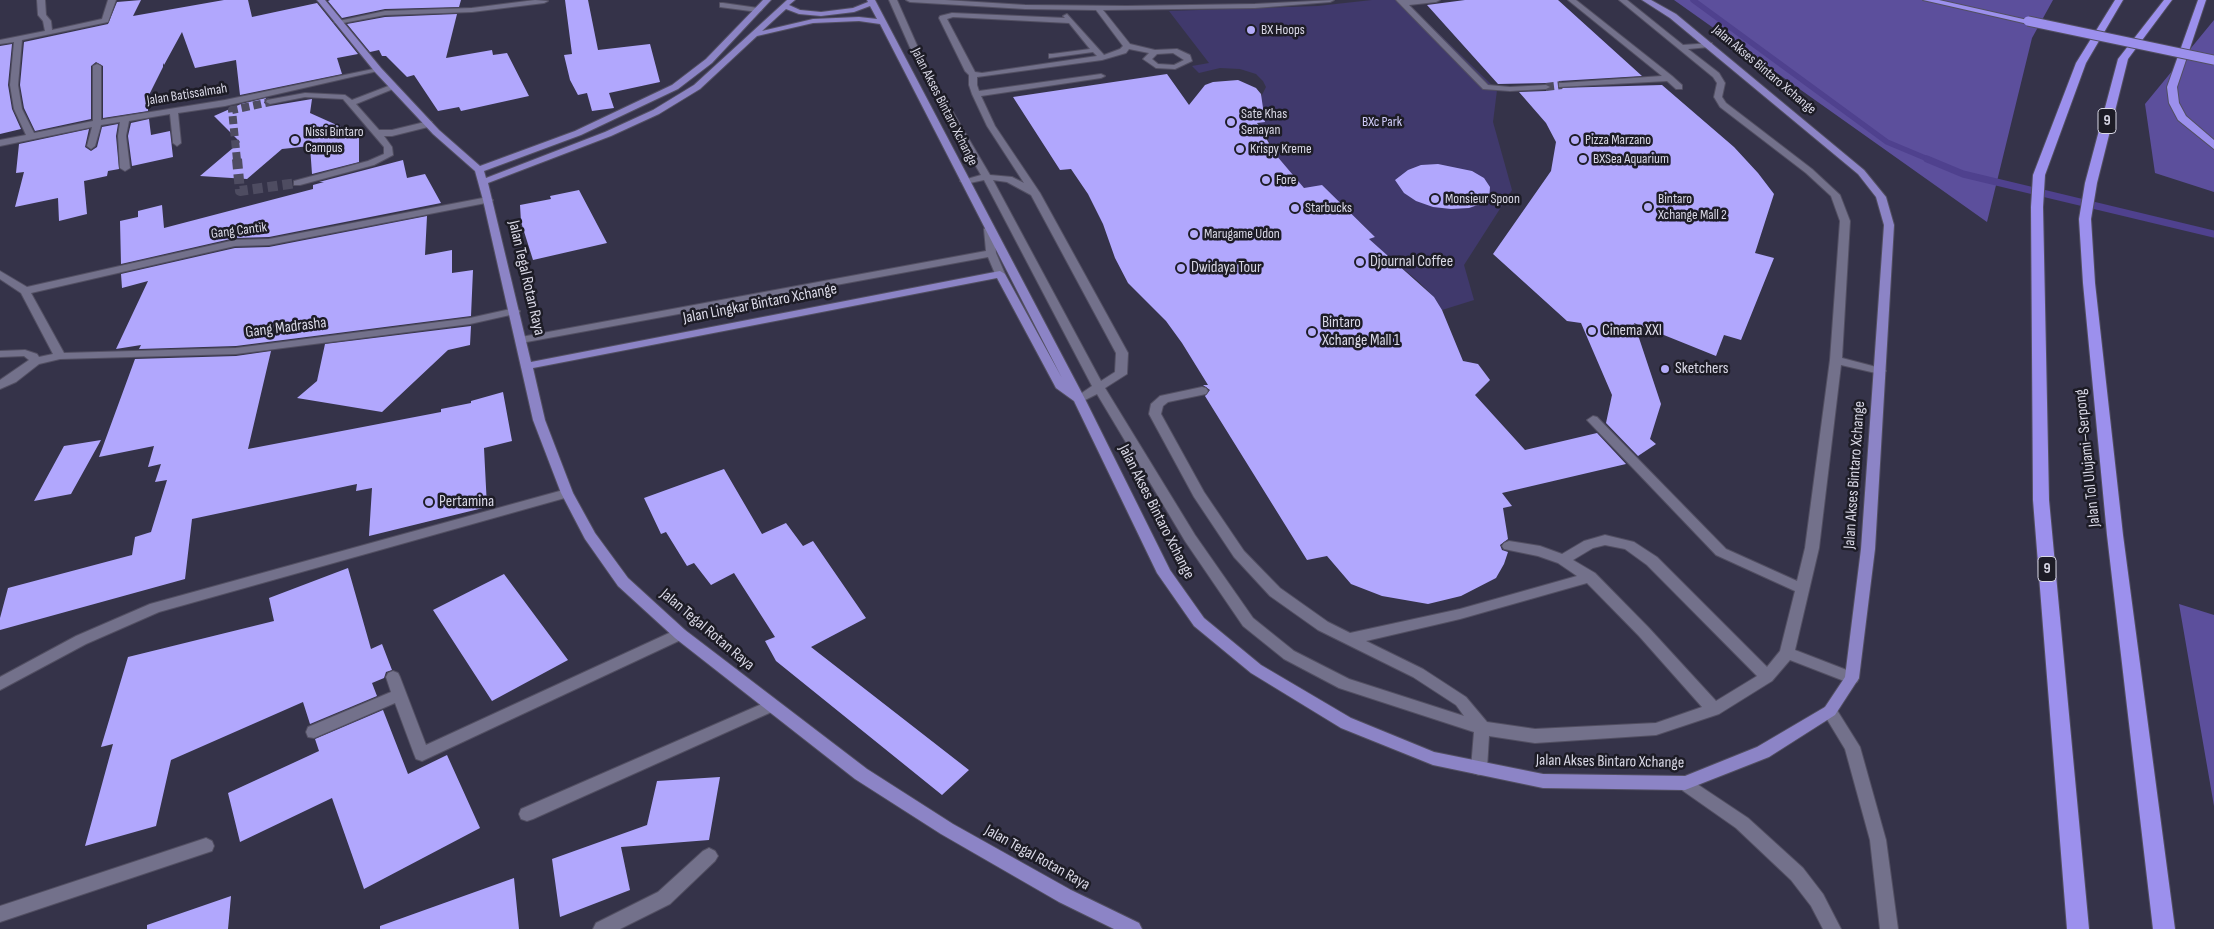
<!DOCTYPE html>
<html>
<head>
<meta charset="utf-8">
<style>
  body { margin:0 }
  canvas { display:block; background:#353349 }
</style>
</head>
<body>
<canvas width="2214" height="929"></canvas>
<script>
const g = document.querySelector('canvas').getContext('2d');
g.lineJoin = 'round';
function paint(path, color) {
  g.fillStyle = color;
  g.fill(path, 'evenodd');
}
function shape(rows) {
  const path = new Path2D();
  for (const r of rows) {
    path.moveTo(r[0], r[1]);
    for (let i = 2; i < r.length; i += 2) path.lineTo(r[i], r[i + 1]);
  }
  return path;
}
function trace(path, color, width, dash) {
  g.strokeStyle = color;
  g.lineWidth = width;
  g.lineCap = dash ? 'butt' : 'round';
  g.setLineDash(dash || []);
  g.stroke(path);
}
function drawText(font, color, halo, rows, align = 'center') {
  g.font = font + ' "Sofia Sans Condensed",sans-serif';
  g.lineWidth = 5;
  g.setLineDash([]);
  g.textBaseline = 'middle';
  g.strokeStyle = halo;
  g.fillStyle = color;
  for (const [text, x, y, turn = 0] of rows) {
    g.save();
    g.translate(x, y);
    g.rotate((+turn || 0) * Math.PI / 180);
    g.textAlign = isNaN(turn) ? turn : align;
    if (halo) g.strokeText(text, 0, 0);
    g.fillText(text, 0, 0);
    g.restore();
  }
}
paint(shape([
  [1372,0,1396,0,1431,26,1497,90,1493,122,1512,190,1464,265,1474,300,1442,310,1434,297,1419,282,1368,239,1375,237,1360,222,1322,211,1276,155,1254,111,1266,87,1263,81,1256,74,1240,69,1220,68,1199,73,1192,66,1209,63,1169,11,1318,6]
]), '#40396c');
paint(shape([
  [1674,0,2053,0,2032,38,1987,222],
  [2214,20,2214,192,2155,173,2145,104],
  [2179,604,2214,615,2214,806]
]), '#5c4f9c');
trace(shape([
  [1693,0,1887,142,1930,160]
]), '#4f418e', 5.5);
trace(shape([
  [1927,159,1963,174,2214,234]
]), '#4f418e', 7);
paint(shape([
  [141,0,133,16,224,0,248,0,252,17,317,3,358,54,337,58,342,74,240,95,236,60,195,68,182,32,164,65,163,63,163,67,148,97,148,111,103,118,103,66,96,62,91,66,91,119,35,131,24,108,20,85,24,42,108,24,117,2],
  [330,0,461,0,459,7,385,9,342,18,328,1],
  [565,0,588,0,598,50,650,44,660,82,609,93,614,108,592,111,587,93,578,95,570,80,564,55,572,54],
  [1465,0,1558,0,1642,76,1559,81,1558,88,1662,85,1734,147,1758,173,1774,194,1755,253,1774,258,1741,340,1724,335,1716,356,1634,323,1661,404,1650,439,1656,444,1638,456,1606,423,1612,395,1581,323,1567,321,1493,254,1551,171,1556,142,1546,123,1519,92,1546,91,1552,86,1546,83,1498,84,1427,5],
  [457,14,446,58,492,50,493,55,507,53,529,96,461,111,459,107,438,111,414,75,407,77,386,56,382,56,379,50,370,52,347,24,385,17],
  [12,44,8,85,12,109,21,129,0,134,0,46],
  [1167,74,1189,105,1205,85,1213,82,1238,80,1256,88,1261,94,1265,122,1257,123,1276,155,1304,188,1322,185,1375,237,1369,239,1434,297,1442,310,1463,361,1478,364,1490,380,1475,395,1525,450,1597,433,1626,464,1502,493,1512,506,1503,508,1508,539,1500,545,1502,550,1508,552,1504,564,1496,578,1461,596,1428,604,1382,596,1351,584,1327,556,1307,560,1205,396,1210,390,1203,385,1208,385,1182,343,1166,321,1128,283,1115,258,1103,224,1088,194,1071,169,1060,170,1013,97],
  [266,98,264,103,270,106,312,99,310,113,359,135,359,162,312,174,310,146,282,149,247,179,200,176,240,142,214,116,241,104],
  [149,119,151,135,170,131,173,157,132,166,128,136,131,123],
  [118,124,116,136,119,169,108,171,107,176,84,181,87,214,59,221,58,198,15,207,24,172,16,173,19,144,89,129,85,147,91,151,97,147,102,127],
  [403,160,407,178,425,174,441,203,269,237,235,238,121,264,120,221,138,217,138,211,162,205,164,228,313,189,313,185,324,182,319,182],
  [1438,164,1472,171,1484,178,1490,187,1489,201,1469,208,1451,209,1433,207,1416,201,1404,193,1395,180,1408,170,1421,165],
  [579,190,607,243,533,260,521,222,520,205,551,199,550,196],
  [427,216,425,255,452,250,452,273,473,270,471,316,236,346,139,349,141,345,116,349,148,281,122,288,121,274,235,248,269,247],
  [471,326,470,345,448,350,382,412,297,398,317,381,325,344],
  [271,351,248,449,441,412,441,409,471,403,471,401,503,392,512,441,484,448,487,507,369,536,372,488,356,491,357,484,192,519,185,579,0,630,0,618,8,588,132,555,135,537,151,532,167,480,155,482,161,464,148,467,154,446,99,457,135,359,236,356],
  [101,440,71,494,34,501,64,446],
  [724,469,762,534,786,523,803,546,813,541,866,618,811,647,969,770,942,795,776,661,765,641,775,637,734,573,711,585,694,563,687,566,666,532,661,534,644,498],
  [348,568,371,649,382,644,392,670,386,672,384,678,372,683,377,696,310,724,303,702,171,760,156,826,85,846,113,744,101,747,128,657,274,621,269,598],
  [504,574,568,660,492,701,433,610],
  [383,710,408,774,447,755,480,828,364,889,332,798,240,842,228,793,319,751,315,739],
  [720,777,709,840,621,847,630,890,560,917,552,859,647,825,657,781],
  [514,878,519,929,380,929,380,926],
  [231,896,228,929,147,929,147,925]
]), '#b1a7fd');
trace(shape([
  [1546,87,1562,85],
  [237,160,232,110,270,102]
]), '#4e4c61', 8, [8, 4]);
trace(shape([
  [237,159,240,191,297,183]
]), '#4e4c61', 10, [10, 5]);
const minor = shape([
  [37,0,45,0,46,15,51,21,52,30,102,19,108,0,116,0,108,22,22,40,18,85,22,109,34,133,93,121,93,66,97,64,101,66,101,120,225,100,378,68,382,70,225,106,178,113,181,143,177,146,173,143,170,114,129,121,126,136,130,168,125,171,120,168,118,136,120,122,101,125,95,146,91,149,87,146,92,127,0,146,0,140,26,135,14,109,10,85,14,42,0,44,0,40,45,31,43,21,38,15,37,0],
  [535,0,548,1,544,3,472,12,385,15,338,24,334,22,385,11,472,8,535,0],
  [889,0,897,0,927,68,990,175,1012,177,1024,183,987,126,972,94,969,85,969,75,965,71,939,18,940,16,952,13,1065,18,1063,16,1067,14,1104,55,1120,49,1123,46,1096,10,1025,9,910,2,906,0,945,0,1025,5,1127,6,1255,4,1334,0,1330,2,1255,8,1103,10,1130,44,1155,50,1177,49,1190,55,1192,61,1175,69,1156,68,1143,59,1149,53,1129,49,1126,53,1102,60,977,77,977,85,979,91,1101,74,1105,76,1101,78,981,96,995,126,1040,193,1128,353,1127,374,1105,388,1195,535,1253,618,1294,651,1349,679,1464,716,1456,705,1413,677,1318,630,1270,596,1234,557,1194,497,1149,414,1151,404,1160,396,1202,387,1206,388,1208,391,1206,394,1168,402,1163,406,1161,414,1204,492,1244,551,1280,588,1328,622,1350,633,1460,609,1577,576,1558,563,1538,556,1504,549,1502,546,1504,543,1509,541,1540,546,1562,554,1584,541,1605,535,1634,542,1657,557,1767,667,1780,651,1795,591,1716,555,1587,420,1593,416,1597,417,1726,549,1797,581,1805,548,1830,360,1840,221,1831,196,1806,173,1720,107,1714,97,1717,83,1713,77,1619,0,1627,0,1683,45,1712,43,1712,47,1709,47,1688,49,1719,73,1725,83,1722,97,1726,103,1812,169,1840,195,1850,221,1842,358,1884,369,1886,371,1880,374,1841,365,1819,548,1795,650,1857,674,1859,678,1857,682,1852,684,1790,660,1772,681,1719,714,1656,735,1535,743,1489,736,1487,768,1485,773,1479,775,1473,773,1471,768,1474,732,1339,688,1284,659,1243,626,1185,541,1097,394,1079,403,1073,399,1092,386,984,180,965,184,960,181,981,175,919,68,889,0],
  [953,17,1069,23,1090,49,1052,54,1049,54,1049,58,1093,52,1097,56,982,73,975,72,947,19,953,17],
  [1173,53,1184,60,1174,65,1158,64,1152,59,1157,54,1173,53],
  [993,180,1007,182,1031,195,1116,353,1115,372,1101,381,993,180],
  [1605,545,1625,549,1647,565,1757,676,1716,701,1649,628,1595,573,1573,560,1593,548,1605,545],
  [1587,583,1639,636,1702,707,1656,723,1535,729,1487,722,1466,697,1423,669,1366,641,1460,619,1587,583],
  [1396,0,1440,0,1436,2,1409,5,1488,85,1510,87,1546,85,1550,87,1546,89,1510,91,1483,89,1396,0],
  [1568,0,1576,0,1672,76,1682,85,1682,89,1676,89,1667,81,1559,87,1559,83,1562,83,1662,76,1568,0],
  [723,3,758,8,762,10,758,12,720,7,720,3,723,3],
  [391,85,398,87,356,104,379,130,392,130,429,121,432,122,432,126,392,136,384,136,392,147,393,155,374,165,300,185,294,185,294,181,368,161,384,154,384,147,343,99,305,97,270,104,266,102,267,100,305,93,345,95,352,100,391,85],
  [488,197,493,200,491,202,269,245,235,246,31,293,64,353,236,348,470,318,515,308,520,311,519,313,470,324,236,354,60,359,39,364,16,382,0,389,0,380,29,360,24,356,0,357,0,351,25,350,37,354,39,357,53,354,21,293,0,279,0,271,27,287,235,240,269,239,488,197],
  [989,226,994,229,996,253,1005,274,1004,276,996,276,988,257,521,343,515,340,521,337,986,251,984,229,989,226],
  [567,489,573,493,572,496,159,612,86,644,0,690,0,677,76,636,150,604,567,489],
  [680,628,685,630,687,634,685,638,422,761,416,759,414,754,395,703,314,738,308,737,306,732,308,727,391,692,386,677,388,673,393,671,398,673,400,677,426,745,680,628],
  [771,700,776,702,779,706,776,710,533,819,527,821,521,819,519,814,521,809,771,700],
  [1830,705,1835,707,1860,747,1886,840,1898,929,1880,929,1870,840,1845,749,1822,711,1825,707,1830,705],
  [1685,776,1748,818,1803,868,1823,894,1841,929,1823,929,1811,906,1791,880,1736,828,1679,788,1677,783,1679,778,1685,776],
  [206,838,212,841,214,846,212,851,0,922,0,906,206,838],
  [709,848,715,851,718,856,715,861,670,904,620,929,593,929,596,923,658,892,703,851,709,848]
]);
const major = shape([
  [317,0,325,0,381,68,439,130,480,166,575,131,672,85,706,59,763,0,771,0,712,63,678,89,581,135,484,171,486,178,605,132,653,110,694,85,787,0,795,0,789,5,800,10,821,12,853,8,868,2,867,0,875,0,1085,399,1170,570,1204,618,1261,665,1351,718,1434,752,1543,774,1685,776,1757,747,1825,707,1845,677,1861,549,1884,225,1876,197,1858,174,1670,18,1642,0,1651,0,1676,14,1864,170,1886,197,1894,225,1875,549,1859,678,1835,715,1769,757,1685,790,1543,788,1433,765,1341,728,1251,673,1194,626,1157,573,1074,401,1056,388,997,278,533,368,545,420,573,493,595,533,628,578,685,630,867,769,953,824,1071,890,1139,923,1142,929,1114,929,1059,902,941,834,855,779,675,638,618,586,585,539,561,493,533,420,483,200,475,171,433,134,375,72,317,0],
  [870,6,877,19,859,17,813,19,762,31,786,9,799,14,821,16,854,12,870,6],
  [859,21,880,24,1062,378,1005,274,1000,271,531,362,488,183,611,136,659,114,700,89,757,36,813,23,859,21]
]);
const highway = shape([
  [1923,0,1939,0,2032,21,2028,24,1923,0],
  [2115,0,2123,0,2086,63,2045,175,2043,207,2049,500,2089,929,2067,929,2033,500,2031,207,2033,175,2076,63,2115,0],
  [2164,0,2172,0,2128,59,2097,183,2091,219,2095,283,2123,535,2175,929,2153,929,2107,535,2083,283,2079,219,2085,183,2118,59,2164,0],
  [2198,0,2206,0,2177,87,2179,103,2186,116,2214,140,2214,149,2178,120,2169,103,2167,87,2198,0]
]);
trace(minor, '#524f62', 2);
trace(major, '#524f62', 2);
trace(highway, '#524f62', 2);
paint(minor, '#73718b');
paint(major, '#8c84c6');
paint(highway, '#9c90ed');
const highwayBridge = shape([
  [2028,21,2214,60]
]);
trace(highwayBridge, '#524f62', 11, []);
trace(highwayBridge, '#9c90ed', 9);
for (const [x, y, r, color] of [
  [1251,30,5,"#b4acf9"],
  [1231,122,5,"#b4acf9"],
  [295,140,5,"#b4acf9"],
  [1575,140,5,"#b4acf9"],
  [1240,149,5,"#b4acf9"],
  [1583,159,5,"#b4acf9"],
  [1266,180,5,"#b4acf9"],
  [1435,199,5,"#b4acf9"],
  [1648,207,5,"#b4acf9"],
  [1295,208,5,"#b4acf9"],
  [1194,234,5,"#b4acf9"],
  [1360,262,5,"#b4acf9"],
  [1181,268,5,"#b4acf9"],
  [1592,331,5,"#b4acf9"],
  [1312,332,5,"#b4acf9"],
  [1665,369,5,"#b4acf9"],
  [429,502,5,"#b4acf9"]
]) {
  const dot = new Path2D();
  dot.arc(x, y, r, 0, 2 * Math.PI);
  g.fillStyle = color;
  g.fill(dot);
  trace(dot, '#1d1c26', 2);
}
drawText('14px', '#d9d8e6', '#1d1c26', [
  ["BX Hoops",1261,30],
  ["Sate Khas",1241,114],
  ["Senayan",1241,130],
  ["Nissi Bintaro",305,132],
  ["Campus",305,148],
  ["Pizza Marzano",1585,140],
  ["Krispy Kreme",1250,149],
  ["BXSea Aquarium",1593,159],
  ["Fore",1276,180],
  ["Monsieur Spoon",1445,199],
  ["Bintaro",1658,199],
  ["Xchange Mall 2",1658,215],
  ["Starbucks",1305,208],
  ["Marugame Udon",1204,234]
], 'left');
drawText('14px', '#d9d8e6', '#1d1c26', [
  ["Jalan Akses Bintaro Xchange",1764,70,40],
  ["Jalan Batissalmah",187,95,-9],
  ["Jalan Akses Bintaro Xchange",944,107,63],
  ["Gang Cantik",239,231,-7]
]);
drawText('14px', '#d1cdfa', '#1d1c26', [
  ["BXc Park",1382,122]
]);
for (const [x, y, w] of [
  [2107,121,18],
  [2047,569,18]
]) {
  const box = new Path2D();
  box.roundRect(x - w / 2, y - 12.5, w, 25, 4);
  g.fillStyle = '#1d1c26';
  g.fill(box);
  trace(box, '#d9d8e6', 1);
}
drawText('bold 15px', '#d9d8e6', null, [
  ["9",2107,121],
  ["9",2047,569]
]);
drawText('16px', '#d9d8e6', '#1d1c26', [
  ["Djournal Coffee",1370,262],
  ["Dwidaya Tour",1191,268],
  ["Bintaro",1322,323],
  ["Xchange Mall 1",1322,341],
  ["Cinema XXI",1602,331],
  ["Sketchers",1675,369],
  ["Pertamina",439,502]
], 'left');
drawText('16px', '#d9d8e6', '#1d1c26', [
  ["Jalan Tegal Rotan Raya",526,278,77],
  ["Jalan Lingkar Bintaro Xchange",760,304,-11],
  ["Gang Madrasha",286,328,-7],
  ["Jalan Tol Ulujami–Serpong",2088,458,-96],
  ["Jalan Akses Bintaro Xchange",1855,475,-86],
  ["Jalan Akses Bintaro Xchange",1156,512,63],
  ["Jalan Tegal Rotan Raya",707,630,40],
  ["Jalan Akses Bintaro Xchange",1610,762,1],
  ["Jalan Tegal Rotan Raya",1037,858,29]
]);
</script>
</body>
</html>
